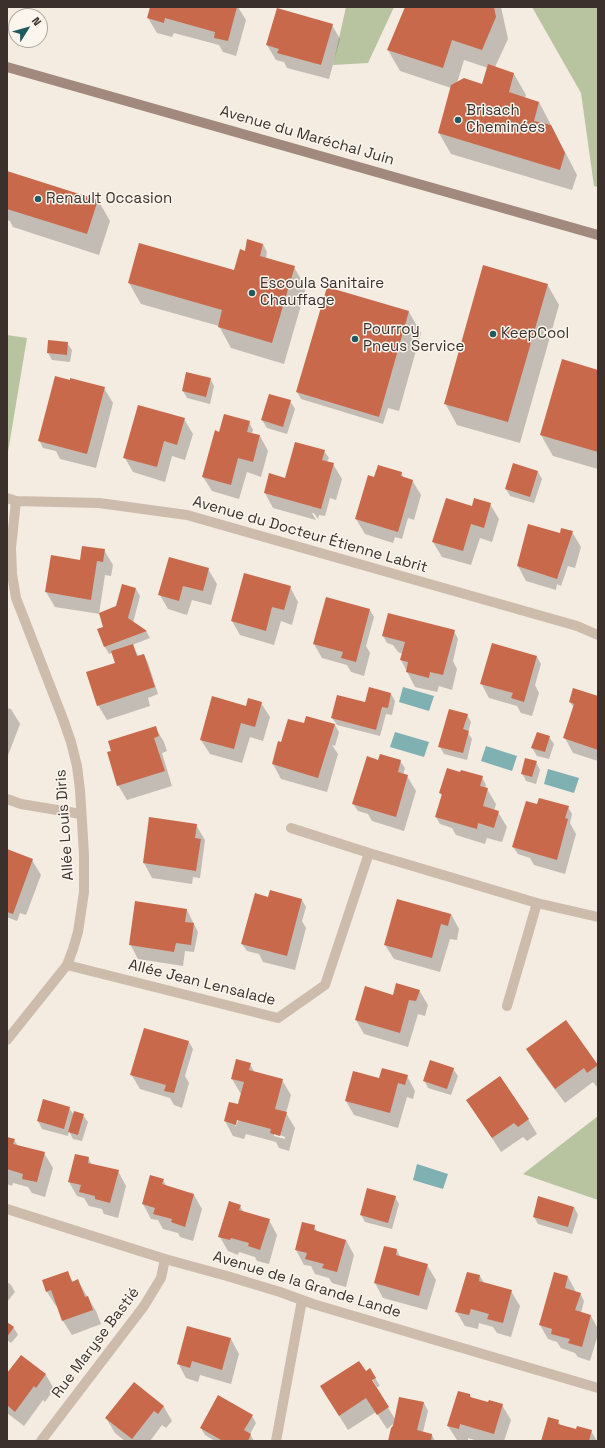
<!DOCTYPE html>
<html>
<head>
<meta charset="utf-8">
<style>
  body { margin:0 }
  #map { position:relative; width:605px; height:1448px; overflow:hidden; background:#f4ebe1; font-family:"Space Grotesk",sans-serif }
  canvas { display:block }
  .frame { position:absolute; inset:0; border:8px solid #3b302b; pointer-events:none }
  .north { position:absolute; left:8px; top:8px; width:40px; height:40px; box-sizing:border-box; background:#fbf5ee; border:1px solid #aea6a0; border-radius:50%; rotate:53deg; font-size:11px; font-weight:700; line-height:16px; text-align:center; color:#3b302b }
  .north::after { content:''; display:block; margin:auto; width:14px; height:18px; background:#1f5a5e; clip-path:polygon(50% 0,100% 100%,50% 72%,0 100%) }
</style>
</head>
<body>
<div id="map">
<canvas width="605" height="1448"></canvas>
<div class="frame"></div>
<div class="north">N</div>
</div>
<script>
const g = document.querySelector('canvas').getContext('2d');
g.lineJoin = 'round';
function paint(path, color) {
  g.fillStyle = color;
  g.fill(path, 'evenodd');
}
function shape(rows) {
  const path = new Path2D();
  for (const r of rows) {
    path.moveTo(r[0], r[1]);
    for (let i = 2; i < r.length; i += 2) path.lineTo(r[i], r[i + 1]);
  }
  return path;
}
function trace(path, color, width, dash) {
  g.strokeStyle = color;
  g.lineWidth = width;
  g.lineCap = dash ? 'butt' : 'round';
  g.setLineDash(dash || []);
  g.stroke(path);
}
function drawText(font, color, halo, rows, align = 'center') {
  g.font = font + ' "Space Grotesk",sans-serif';
  g.lineWidth = 3;
  g.setLineDash([]);
  g.textBaseline = 'middle';
  g.strokeStyle = halo;
  g.fillStyle = color;
  for (const [text, x, y, turn = 0] of rows) {
    g.save();
    g.translate(x, y);
    g.rotate((+turn || 0) * Math.PI / 180);
    g.textAlign = isNaN(turn) ? turn : align;
    if (halo) g.strokeText(text, 0, 0);
    g.fillText(text, 0, 0);
    g.restore();
  }
}
paint(shape([
  [346,7,394,7,368,63,333,65],
  [532,7,598,7,598,187,594,186,581,93],
  [7,335,27,338,7,458],
  [598,1116,598,1200,523,1174]
]), '#b8c4a0');
paint(shape([
  [403,687,434,696,429,711,399,702],
  [395,732,429,742,424,757,390,747],
  [486,746,517,756,512,771,481,761],
  [548,769,579,778,574,793,544,784],
  [417,1164,448,1174,443,1189,413,1180]
]), '#7fb0b2');
paint(shape([
  [151,7,238,7,246,20,236,56,223,52,219,45,174,33,172,37,157,33,148,18],
  [406,7,501,7,508,39,495,67,514,74,526,95,525,98,539,102,577,175,572,190,451,154,439,133,451,88,400,71,388,50],
  [464,60,488,68,483,85,457,83],
  [332,25,340,39,329,79,287,68,284,62,276,60,267,45],
  [7,172,98,200,110,221,99,255,13,227,10,221,7,220],
  [263,244,267,252,266,258,294,267,306,288,284,364,231,348,219,326,141,304,129,283,234,271,248,253],
  [547,284,559,305,520,443,457,425,445,403],
  [328,288,409,312,421,333,399,411,388,408,383,424,301,399,297,392],
  [67,343,72,350,70,362,52,360,48,353],
  [598,371,598,469,553,456,541,435],
  [210,378,214,386,210,404,187,398,183,391],
  [104,388,113,403,96,468,60,459,56,451,43,448,39,440],
  [290,401,295,409,287,434,267,428,262,420],
  [184,419,193,434,185,460,172,456,165,482,133,472,125,458],
  [249,422,253,430,252,434,260,436,268,451,261,477,247,472,239,499,212,491,203,477,222,433],
  [324,451,329,458,327,462,333,464,342,479,336,500,330,498,325,516,319,515,318,519,314,513,312,513,316,520,273,508,265,493,270,475,286,479],
  [538,472,542,479,534,503,510,496,506,489],
  [401,473,404,478,412,480,421,495,414,520,408,518,402,539,395,537,393,543,365,534,356,519,375,478],
  [490,504,499,519,492,542,480,538,471,565,442,557,433,542,473,507],
  [572,532,581,547,575,568,568,566,561,586,557,584,556,590,526,581,518,566,561,534],
  [104,550,113,565,111,576,105,575,99,614,117,607,136,589,140,596,133,623,146,631,150,638,132,645,139,657,144,655,148,663,158,694,148,698,150,706,107,720,98,705,116,663,112,653,109,654,105,647,99,629,104,627,100,614,55,607,46,592,80,561],
  [208,569,217,584,211,605,192,600,187,615,168,609,160,595],
  [290,587,298,602,292,625,281,621,274,645,240,635,232,621],
  [370,610,374,617,366,646,370,653,364,676,351,672,347,665,322,658,314,644],
  [454,631,458,639,453,661,457,669,452,690,439,686,437,692,415,687,401,660,403,654,398,652,393,645,387,643,383,636],
  [537,657,541,664,535,685,539,693,532,716,521,713,517,706,489,698,481,683],
  [391,694,395,701,392,715,386,714,380,736,337,725,332,718],
  [598,697,598,761,573,753,565,738,574,708,570,702],
  [261,703,270,717,263,741,250,737,242,763,210,754,201,740,247,707],
  [7,708,11,709,20,724,7,758],
  [467,715,471,722,468,733,472,739,467,760,444,754,440,747],
  [307,717,335,725,339,732,335,746,332,745,338,754,327,792,281,779,273,764,282,743,304,724],
  [155,727,164,742,167,751,162,753,172,786,127,800,118,785],
  [549,737,554,744,549,759,537,756,532,748],
  [379,761,400,761,405,768,403,775,407,776,416,791,404,831,372,821,368,814,358,811,353,804],
  [536,762,540,770,536,784,526,781,522,773],
  [461,773,482,777,486,785,485,788,487,789,496,804,494,811,498,812,507,827,502,842,487,838,485,844,456,835,452,828,440,824,436,817,442,796,440,793],
  [538,805,568,807,572,814,570,823,576,834,565,874,534,865,530,858,518,854,513,847],
  [196,825,205,840,200,878,193,877,192,884,152,878,144,863],
  [7,851,32,860,41,875,26,915,20,913,17,921,7,917],
  [269,898,302,900,306,907,302,921,306,928,295,970,263,962,259,954,247,951,242,944],
  [187,910,198,932,194,952,185,951,183,966,138,959,130,944],
  [451,914,459,929,457,940,450,939,440,972,394,959,385,945],
  [419,990,428,1005,425,1016,418,1014,408,1047,364,1034,356,1020,393,996],
  [565,1021,598,1066,598,1086,597,1087,593,1082,565,1103,536,1064,527,1050],
  [189,1042,193,1049,185,1076,189,1083,182,1108,174,1105,170,1098,140,1089,131,1074],
  [250,1064,255,1073,282,1080,291,1095,286,1113,295,1128,289,1151,279,1148,276,1142,246,1134,244,1139,233,1136,225,1121,239,1106,242,1094,241,1094,232,1079],
  [240,1115,236,1126,235,1126,236,1121],
  [274,1133,285,1137,285,1139,274,1136],
  [453,1069,458,1076,451,1095,428,1088,424,1080],
  [407,1076,415,1091,413,1099,407,1097,398,1128,354,1115,346,1101,380,1080],
  [43,1100,69,1108,74,1115,83,1115,88,1122,82,1141,73,1139,69,1131,68,1136,42,1129,38,1121],
  [467,1100,528,1119,537,1134,527,1141,523,1137,501,1152],
  [7,1138,14,1140,18,1146,44,1153,53,1168,45,1197,32,1193,28,1187,13,1183,12,1186,7,1184],
  [88,1158,92,1165,118,1171,126,1186,118,1218,104,1214,102,1209,89,1206,84,1198,77,1196,69,1182],
  [163,1180,167,1187,194,1195,202,1209,193,1241,180,1237,178,1233,163,1229,158,1220,151,1219,143,1204],
  [395,1197,399,1204,392,1229,365,1222,361,1215],
  [240,1206,244,1213,269,1220,277,1235,269,1264,257,1261,255,1257,239,1252,238,1255,228,1251,220,1237],
  [574,1207,578,1215,572,1234,538,1224,534,1217],
  [314,1226,318,1233,346,1240,354,1255,346,1287,332,1283,329,1278,315,1274,311,1266,304,1265,296,1250],
  [397,1250,401,1258,427,1265,436,1280,427,1310,383,1298,375,1283],
  [67,1272,73,1282,78,1281,96,1311,101,1324,72,1335,63,1321,58,1306,56,1306,47,1292,43,1281],
  [480,1276,484,1283,511,1291,520,1306,511,1337,497,1333,493,1327,479,1323,478,1329,465,1326,456,1311],
  [568,1277,576,1292,580,1293,584,1301,581,1313,591,1316,598,1329,598,1334,590,1361,578,1357,575,1353,561,1348,557,1342,548,1339,540,1325],
  [7,1282,11,1285,15,1292,7,1302],
  [7,1323,14,1328,18,1335,11,1343,7,1340],
  [231,1339,239,1354,231,1384,200,1375,198,1382,186,1378,178,1363],
  [21,1356,46,1375,54,1389,45,1402,43,1400,24,1426,7,1413,7,1375],
  [366,1372,375,1378,380,1386,377,1387,370,1376,369,1377,395,1419,400,1398,424,1403,428,1411,423,1432,432,1435,435,1441,389,1441,393,1424,387,1429,376,1412,348,1430,321,1387],
  [134,1383,164,1407,172,1421,166,1428,162,1425,150,1441,125,1441,115,1433,106,1418],
  [470,1395,472,1399,502,1405,511,1420,504,1441,478,1441,468,1438,468,1441,457,1440,448,1426],
  [252,1416,256,1423,250,1434,254,1441,215,1441,205,1435,201,1428],
  [558,1421,561,1426,577,1430,591,1431,597,1441,542,1441]
]), '#0003');
paint(shape([
  [150,7,237,7,228,41,214,38,215,32,165,18,164,23,147,18],
  [405,7,494,7,496,17,482,50,452,40,443,68,387,50],
  [277,8,333,24,321,65,277,53,279,49,266,45],
  [488,64,514,73,509,92,539,102,534,121,551,125,565,153,560,170,438,133,451,85,464,78,482,84],
  [7,171,98,200,87,234,7,209],
  [247,239,263,244,260,256,295,266,272,343,218,327,222,310,128,283,139,243,234,270,240,249,245,251],
  [483,265,548,284,508,422,444,404],
  [327,287,409,311,379,417,296,392],
  [48,340,68,342,67,355,47,353],
  [562,359,598,370,598,452,540,435],
  [186,372,211,378,206,397,182,391],
  [55,376,70,380,70,378,105,387,87,454,38,441],
  [269,394,291,400,283,427,261,420],
  [138,405,185,418,177,445,164,441,157,467,123,458],
  [224,414,250,421,247,432,260,435,253,462,238,458,231,485,202,477,215,430,219,432],
  [295,442,325,450,322,460,334,463,321,509,264,493,269,473,285,478],
  [513,463,538,471,530,497,505,489],
  [378,465,402,472,401,476,413,480,398,532,355,519,368,475,374,477],
  [446,498,472,506,474,498,491,503,484,528,471,524,463,551,432,542],
  [528,524,560,533,561,528,573,531,557,579,517,566],
  [82,546,105,549,103,562,97,561,91,600,45,592,51,555,80,560],
  [169,557,209,568,203,591,183,586,179,601,158,595],
  [244,573,291,586,284,610,272,607,266,631,231,621],
  [122,584,136,588,128,618,147,631,104,647,97,629,103,627,99,613,116,606],
  [326,597,370,609,356,662,341,658,343,652,313,644],
  [388,613,455,630,443,675,430,672,429,678,406,672,408,662,400,660,405,642,382,636],
  [492,643,537,656,524,702,511,698,513,693,480,684],
  [133,644,137,656,144,654,155,687,97,706,86,672,115,663,111,651],
  [369,687,391,693,388,708,382,707,376,730,331,718,337,695,365,702],
  [573,688,598,696,598,750,563,738,574,704,569,702],
  [212,696,246,706,248,698,262,702,255,727,241,723,234,749,200,740],
  [449,709,468,714,463,729,469,731,463,753,438,747],
  [306,716,335,724,318,778,272,764,278,741,281,742,288,719,304,723],
  [156,726,159,736,154,738,165,771,117,786,107,752,111,751,108,741],
  [537,732,550,736,545,752,531,748],
  [380,754,401,760,398,772,408,775,396,817,352,804,367,756,378,760],
  [525,758,537,761,532,777,521,774],
  [447,768,460,772,461,770,483,776,480,786,488,788,483,806,499,811,494,828,478,823,477,829,435,817,442,794,439,793],
  [539,798,569,806,565,818,568,819,557,860,512,847,526,801,537,804],
  [149,817,197,824,195,838,201,839,196,871,143,863],
  [7,849,33,859,13,914,7,912],
  [270,890,302,899,287,956,241,944,255,893,268,897],
  [397,899,451,914,448,926,441,924,432,958,384,945],
  [135,901,187,909,185,922,194,923,191,945,176,943,174,952,129,945],
  [396,983,420,990,416,1001,409,1000,400,1033,355,1020,365,986,393,995],
  [566,1020,598,1065,587,1073,584,1068,555,1089,526,1049],
  [144,1028,189,1041,174,1093,164,1091,166,1085,130,1075],
  [236,1059,251,1063,249,1070,283,1079,275,1109,287,1112,280,1136,270,1133,271,1129,237,1120,236,1125,224,1121,229,1102,238,1104,244,1082,231,1079],
  [430,1060,454,1068,447,1089,423,1081],
  [382,1068,408,1075,405,1085,398,1083,390,1113,345,1101,353,1071,379,1078],
  [500,1076,529,1119,518,1127,514,1123,492,1138,466,1100],
  [43,1099,70,1107,64,1129,37,1121],
  [74,1111,84,1114,78,1135,68,1132],
  [7,1137,15,1139,13,1144,45,1152,37,1182,22,1179,23,1174,7,1169],
  [75,1154,89,1157,88,1163,119,1170,110,1203,95,1199,95,1196,79,1192,81,1185,68,1182],
  [150,1175,164,1179,162,1184,194,1194,185,1227,171,1222,172,1219,153,1214,155,1208,142,1204],
  [367,1188,396,1196,388,1223,360,1215],
  [538,1196,574,1207,568,1227,533,1217],
  [229,1201,241,1205,239,1210,270,1219,260,1250,248,1246,249,1243,231,1238,230,1240,218,1237],
  [302,1222,315,1225,314,1230,346,1240,337,1272,322,1268,324,1264,305,1259,307,1253,295,1250],
  [384,1246,397,1249,396,1255,428,1264,419,1296,374,1283],
  [68,1271,72,1282,78,1279,85,1297,88,1296,93,1310,62,1321,51,1290,46,1292,42,1280],
  [467,1272,480,1275,479,1281,512,1290,503,1323,487,1319,489,1314,471,1309,469,1315,455,1312],
  [554,1272,568,1276,565,1288,581,1293,575,1310,591,1315,582,1347,568,1343,570,1339,551,1334,552,1329,539,1325],
  [7,1322,14,1327,7,1337],
  [187,1326,231,1338,222,1370,192,1361,190,1368,177,1364],
  [21,1355,46,1374,36,1388,34,1386,15,1412,7,1405,7,1373],
  [359,1361,366,1371,370,1368,376,1378,372,1380,389,1407,377,1415,366,1398,339,1416,320,1386],
  [134,1382,164,1406,158,1414,154,1411,132,1439,105,1418],
  [458,1391,470,1394,470,1397,488,1402,489,1400,503,1404,494,1434,460,1424,459,1429,447,1426],
  [218,1395,253,1415,244,1430,251,1434,248,1441,223,1441,200,1428],
  [399,1397,424,1402,417,1430,432,1434,431,1441,388,1441,391,1428,393,1426],
  [548,1417,559,1420,558,1424,576,1429,577,1426,592,1430,589,1441,541,1441]
]), '#c8694b');
trace(shape([
  [7,498,16,501,99,503,187,515,577,626,598,635],
  [7,799,21,804,81,814],
  [291,828,369,853],
  [67,965,278,1018,325,985,369,853,537,903,598,917],
  [507,1006,537,903],
  [7,1040,67,965,73,949,78,932,84,892,84,854,80,790,77,766,71,742,63,719,16,598,12,574,11,548,16,501],
  [7,1209,165,1259,227,1276,280,1292,313,1304,598,1388],
  [41,1441,144,1306,161,1278,165,1259],
  [276,1441,302,1300]
]), '#cdbbac', 10);
trace(shape([
  [7,67,598,235]
]), '#a18a7d', 10);
for (const [x, y, r, color] of [
  [458,120,4,"#1f5a5e"],
  [38,199,4,"#1f5a5e"],
  [252,293,4,"#1f5a5e"],
  [493,334,4,"#1f5a5e"],
  [355,339,4,"#1f5a5e"]
]) {
  const dot = new Path2D();
  dot.arc(x, y, r, 0, 2 * Math.PI);
  g.fillStyle = color;
  g.fill(dot);
  trace(dot, '#fbf5ee', 1.5);
}
drawText('15px', '#3b302b', '#fbf5ee', [
  ["Brisach",466,111],
  ["Cheminées",466,128],
  ["Renault Occasion",46,199],
  ["Escoula Sanitaire",260,284],
  ["Chauffage",260,301],
  ["Pourroy",363,330],
  ["Pneus Service",363,347],
  ["KeepCool",501,334]
], 'left');
drawText('15px', '#3b302b', '#fbf5ee', [
  ["Avenue du Maréchal Juin",307,136,16],
  ["Avenue du Docteur Étienne Labrit",310,535,16],
  ["Allée Louis Diris",65,825,-94],
  ["Allée Jean Lensalade",202,983,14],
  ["Avenue de la Grande Lande",307,1285,17],
  ["Rue Maryse Bastié",96,1343,-53]
]);
</script>
</body>
</html>
